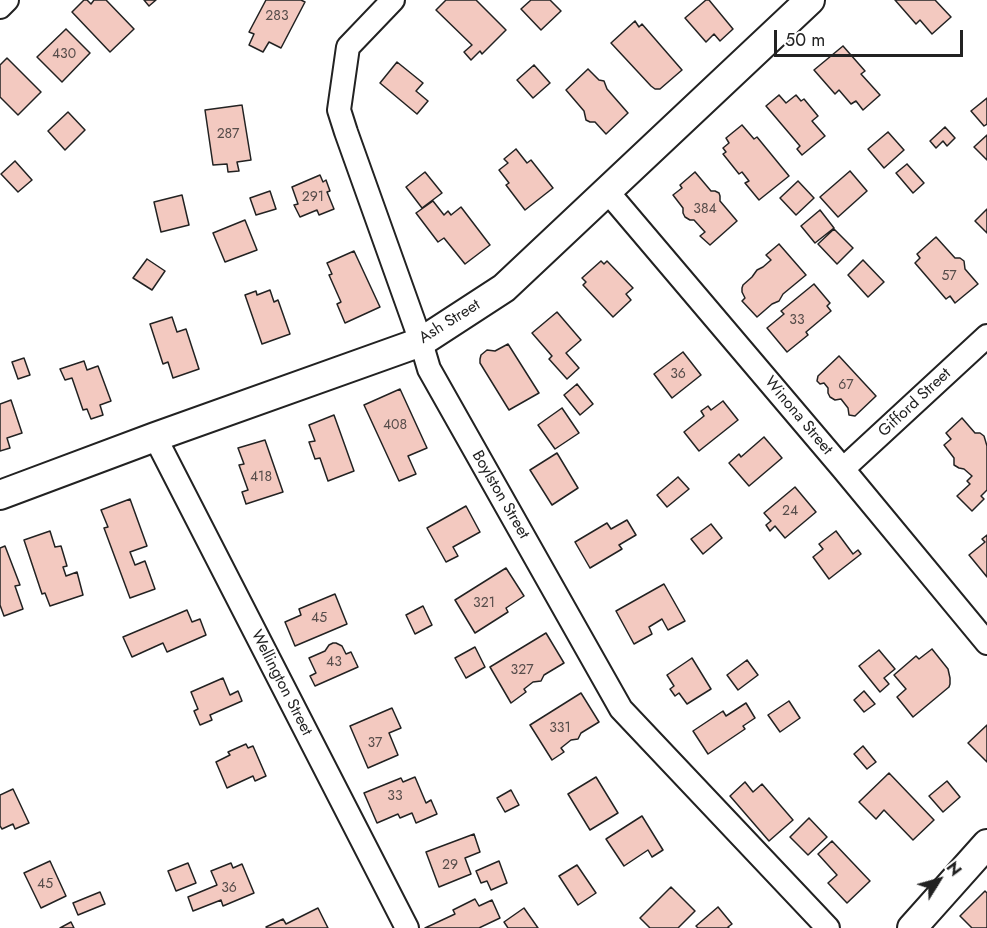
<!DOCTYPE html>
<html>
<head>
<meta charset="utf-8">
<style>
  body { margin:0 }
  #map { position:relative; width:987px; height:928px; overflow:hidden; background:#fff; font-family:Jost,sans-serif }
  canvas { display:block }
  .north { position:absolute; left:909px; top:850px; width:60px; height:60px; -webkit-text-stroke:4px #fff; paint-order:stroke; rotate:53deg; font-size:16px; font-weight:700; line-height:24px; text-align:center; color:#222 }
  .north::after { content:''; display:block; margin:auto; width:21px; height:27px; background:#222; clip-path:polygon(50% 0,100% 100%,50% 72%,0 100%) }
  .scale { position:absolute; left:774px; top:30px; width:189px; height:27px; box-sizing:border-box; border:3px solid #222; border-top:0; padding-left:8px; font-size:18px; line-height:21px; white-space:nowrap; color:#222; -webkit-text-stroke:4px #fff; paint-order:stroke }
</style>
</head>
<body>
<div id="map">
<canvas width="987" height="928"></canvas>
<div class="north">N</div>
<div class="scale">50 m</div>
</div>
<script>
const g = document.querySelector('canvas').getContext('2d');
g.lineJoin = 'round';
function paint(path, color) {
  g.fillStyle = color;
  g.fill(path, 'evenodd');
}
function shape(rows) {
  const path = new Path2D();
  for (const r of rows) {
    path.moveTo(r[0], r[1]);
    for (let i = 2; i < r.length; i += 2) path.lineTo(r[i], r[i + 1]);
  }
  return path;
}
function trace(path, color, width, dash) {
  g.strokeStyle = color;
  g.lineWidth = width;
  g.lineCap = dash ? 'butt' : 'round';
  g.setLineDash(dash || []);
  g.stroke(path);
}
function drawText(font, color, halo, rows, align = 'center') {
  g.font = font + ' Jost,sans-serif';
  g.lineWidth = 4.5;
  g.setLineDash([]);
  g.textBaseline = 'middle';
  g.strokeStyle = halo;
  g.fillStyle = color;
  for (const [text, x, y, turn = 0] of rows) {
    g.save();
    g.translate(x, y);
    g.rotate((+turn || 0) * Math.PI / 180);
    g.textAlign = isNaN(turn) ? turn : align;
    if (halo) g.strokeText(text, 0, 0);
    g.fillText(text, 0, 0);
    g.restore();
  }
}
const building = shape([
  [84,0,87,0,91,4,94,0,106,0,134,29,110,52,72,12,84,0],
  [144,0,156,0,149,6,144,0],
  [266,0,301,0,305,2,281,48,269,42,263,52,249,45,254,34,249,32,266,0],
  [446,0,476,0,506,30,482,54,480,51,471,60,464,52,472,45,436,10,446,0],
  [531,0,550,0,561,11,541,30,521,9,531,0],
  [706,0,709,0,733,29,720,41,714,34,706,42,685,18,706,0],
  [895,0,935,0,951,17,932,34,920,20,916,24,895,0],
  [635,21,639,27,642,24,682,70,660,89,655,89,651,86,611,43,635,21],
  [66,29,90,53,62,82,37,57,66,29],
  [843,46,865,71,861,74,880,95,863,110,856,101,851,104,839,90,835,94,814,70,843,46],
  [7,58,41,92,18,115,0,97,0,65,7,58],
  [397,62,423,83,416,91,428,101,417,114,380,83,397,62],
  [534,65,550,83,533,98,517,80,534,65],
  [588,69,599,80,604,81,607,89,628,113,606,134,595,122,590,122,586,120,584,111,566,90,588,69],
  [779,95,786,103,796,95,801,101,804,99,818,116,812,121,825,136,802,155,797,149,800,146,766,106,779,95],
  [987,98,987,124,984,126,971,111,987,98],
  [242,105,251,160,237,162,239,171,228,172,227,164,213,165,205,110,242,105],
  [68,112,85,130,65,150,48,131,68,112],
  [742,125,754,139,757,137,789,176,759,200,745,183,749,181,742,172,739,174,723,154,726,152,723,148,729,143,726,138,742,125],
  [945,127,955,138,947,146,943,141,936,148,930,141,945,127],
  [888,132,904,150,884,168,868,149,888,132],
  [987,135,987,160,974,147,987,135],
  [516,149,527,163,531,160,553,188,525,210,506,185,509,183,499,170,508,163,504,159,516,149],
  [15,161,32,180,18,192,1,174,15,161],
  [907,164,924,183,913,193,896,173,907,164],
  [850,171,867,191,838,217,820,197,850,171],
  [425,172,442,193,422,208,406,187,425,172],
  [695,172,711,191,715,191,719,193,720,196,720,201,737,221,710,245,700,236,705,232,694,220,690,220,685,217,683,213,683,208,673,195,682,188,680,185,695,172],
  [320,175,323,182,326,180,330,191,327,192,334,209,319,215,317,210,300,217,294,205,298,204,292,187,320,175],
  [798,181,814,198,796,215,780,198,798,181],
  [270,191,276,209,256,215,250,198,270,191],
  [182,195,189,225,161,232,154,202,182,195],
  [433,201,444,215,448,211,451,215,461,207,490,245,465,264,444,238,438,242,416,213,433,201],
  [987,209,987,233,975,221,987,209],
  [820,210,834,228,815,243,801,226,820,210],
  [245,220,257,250,225,262,213,233,245,220],
  [834,229,853,248,837,264,818,244,834,229],
  [936,237,955,258,960,258,964,261,965,269,978,284,955,303,950,296,946,299,915,263,920,258,917,254,936,237],
  [779,244,806,275,783,294,779,301,772,304,757,317,742,301,745,298,742,292,742,288,743,285,752,277,757,270,763,267,771,260,766,255,779,244],
  [354,251,380,307,345,323,337,304,341,302,329,275,332,274,327,263,354,251],
  [147,259,165,271,152,290,133,278,147,259],
  [863,260,884,282,868,297,848,275,863,260],
  [601,261,604,264,607,261,633,288,626,294,631,300,613,317,583,285,586,282,582,278,601,261],
  [814,284,830,303,827,306,831,311,806,332,808,335,787,352,767,328,784,314,781,311,814,284],
  [270,290,274,302,278,300,290,334,262,344,245,295,256,291,257,295,270,290],
  [557,312,581,340,566,353,579,368,567,379,549,359,552,356,532,333,557,312],
  [172,317,177,332,186,329,199,369,173,378,168,362,163,364,150,324,172,317],
  [508,344,539,393,509,410,480,363,480,359,481,355,487,350,495,351,508,344],
  [683,352,701,375,672,398,654,374,683,352],
  [839,356,876,396,855,416,849,415,848,408,841,399,835,400,830,397,828,393,828,388,824,383,820,384,817,381,818,376,839,356],
  [24,358,30,375,18,379,12,362,24,358],
  [84,361,87,370,98,366,111,401,100,405,103,415,91,419,87,409,83,410,72,378,65,380,60,369,84,361],
  [577,384,593,404,580,415,564,395,577,384],
  [400,389,427,448,408,456,416,474,399,481,364,405,400,389],
  [11,400,22,433,7,438,10,448,0,451,0,404,11,400],
  [723,401,738,420,699,451,684,432,704,416,701,411,708,406,711,410,723,401],
  [562,408,579,433,555,449,538,425,562,408],
  [334,415,354,471,328,481,320,458,315,459,309,442,315,441,309,425,334,415],
  [962,418,975,433,980,433,984,436,987,446,987,490,981,496,984,499,972,511,957,496,970,484,967,481,972,476,964,469,959,468,954,465,954,458,944,445,951,439,946,433,962,418],
  [764,437,782,458,749,486,729,463,739,454,741,457,764,437],
  [265,440,283,492,246,504,242,492,248,490,239,465,244,464,238,448,265,440],
  [557,453,578,488,552,505,530,470,557,453],
  [678,477,689,489,667,507,657,495,678,477],
  [795,487,816,512,785,538,775,526,770,531,766,525,771,521,764,513,795,487],
  [130,499,147,546,130,552,135,565,145,561,155,589,130,598,104,528,108,527,101,510,130,499],
  [466,506,480,532,453,547,458,556,446,562,427,528,466,506],
  [627,520,636,535,619,545,622,549,590,568,575,542,607,523,611,529,627,520],
  [711,524,722,538,703,554,691,539,711,524],
  [50,531,55,547,61,546,67,566,63,567,66,576,77,572,83,595,50,606,45,593,42,594,24,540,50,531],
  [836,531,853,554,858,550,861,554,829,579,813,557,823,549,819,544,836,531],
  [987,535,987,577,969,555,985,542,982,539,987,535],
  [5,546,20,585,15,586,23,609,4,616,0,605,0,548,5,546],
  [506,568,524,596,506,608,508,612,475,633,455,600,506,568],
  [664,584,685,621,668,630,662,619,649,627,652,634,634,644,616,611,664,584],
  [335,594,347,624,295,646,285,622,301,615,299,609,335,594],
  [423,606,432,625,415,634,406,615,423,606],
  [187,610,192,622,200,619,206,635,167,652,163,643,132,657,123,637,187,610],
  [546,633,564,663,544,675,541,681,533,682,524,689,526,692,511,703,490,667,546,633],
  [333,643,336,643,342,646,346,654,351,652,358,667,315,686,310,676,316,673,309,658,325,651,329,645,333,643],
  [475,647,485,667,466,678,455,658,475,647],
  [932,649,948,669,950,678,950,684,949,687,913,717,897,697,906,689,894,675,916,656,919,659,932,649],
  [879,650,895,669,884,678,889,684,880,692,859,666,879,650],
  [692,658,711,689,687,704,679,693,675,696,670,689,674,686,667,675,692,658],
  [747,660,758,675,738,690,727,675,747,660],
  [223,678,230,695,238,691,242,701,210,715,212,720,200,725,194,711,198,709,191,692,223,678],
  [864,691,875,704,864,712,854,700,864,691],
  [581,693,599,722,581,733,578,739,571,740,561,748,564,752,552,760,530,725,581,693],
  [789,701,800,718,780,732,768,715,789,701],
  [746,703,755,718,743,726,745,729,708,754,693,731,723,711,726,716,746,703],
  [392,708,401,728,389,733,398,755,368,768,350,726,392,708],
  [987,725,987,762,968,743,987,725],
  [246,744,248,748,253,746,266,776,255,781,253,776,227,788,216,762,230,755,228,752,246,744],
  [863,746,876,762,867,769,854,754,863,746],
  [889,773,934,820,913,840,884,810,876,819,859,802,889,773],
  [415,777,426,803,431,800,437,814,416,823,412,813,400,818,398,814,377,823,364,793,401,778,403,782,415,777],
  [596,777,618,813,590,830,568,794,596,777],
  [947,781,960,797,943,812,929,796,947,781],
  [745,782,753,792,762,784,793,820,769,841,730,796,745,782],
  [13,789,29,823,15,829,13,824,2,829,0,826,0,795,13,789],
  [511,790,519,805,505,812,497,798,511,790],
  [642,816,663,850,652,857,648,850,624,866,606,839,642,816],
  [809,818,827,837,808,855,790,837,809,818],
  [474,834,480,852,465,858,471,874,439,887,426,852,474,834],
  [832,841,870,881,847,903,828,883,837,875,818,854,832,841],
  [50,861,66,896,41,908,24,873,50,861],
  [499,861,507,883,491,890,487,881,481,883,476,871,499,861],
  [188,863,196,883,176,891,168,871,188,863],
  [231,863,233,868,242,864,254,893,223,906,221,900,193,911,188,897,217,885,211,871,231,863],
  [577,865,596,893,578,905,559,876,577,865],
  [671,887,695,911,678,928,650,928,640,918,671,887],
  [985,891,987,893,987,928,972,928,960,916,985,891],
  [100,892,105,904,78,915,73,903,100,892],
  [475,899,479,906,492,900,500,918,479,928,425,928,455,914,453,910,475,899],
  [718,907,732,924,728,927,729,928,698,928,696,926,718,907],
  [318,908,328,928,267,928,266,927,283,919,286,924,318,908],
  [524,908,538,928,508,928,504,922,524,908],
  [71,922,74,928,60,928,71,922]
]);
paint(building, '#f3c9c0');
trace(building, '#222', 1.5);
const minor = shape([
  [393,0,348,47,339,110,346,132,421,342,429,369,621,709,828,928],
  [0,7,7,0],
  [607,191,843,469,987,643],
  [155,437,407,928],
  [843,469,987,336]
]);
const tertiary = shape([
  [0,495,155,437,421,342,504,288,810,0],
  [912,928,987,844]
]);
trace(minor, '#222', 26);
trace(tertiary, '#222', 32);
trace(minor, '#fff', 22);
trace(tertiary, '#fff', 28);
drawText('14px', '#564c4a', null, [
  ["283",277,17],
  ["430",64,55],
  ["287",228,135],
  ["291",313,198],
  ["384",705,210],
  ["57",949,277],
  ["33",797,321],
  ["36",678,375],
  ["67",846,386],
  ["408",395,426],
  ["418",261,478],
  ["24",790,512],
  ["321",484,604],
  ["45",319,619],
  ["43",334,663],
  ["327",522,671],
  ["331",560,729],
  ["37",375,744],
  ["33",395,797],
  ["29",450,866],
  ["45",45,885],
  ["36",229,889]
]);
drawText('16px', '#222', '#fff', [
  ["Ash Street",450,322,-32],
  ["Gifford Street",915,403,-43],
  ["Winona Street",798,416,50],
  ["Boylston Street",500,495,60],
  ["Wellington Street",281,683,63]
]);
</script>
</body>
</html>
